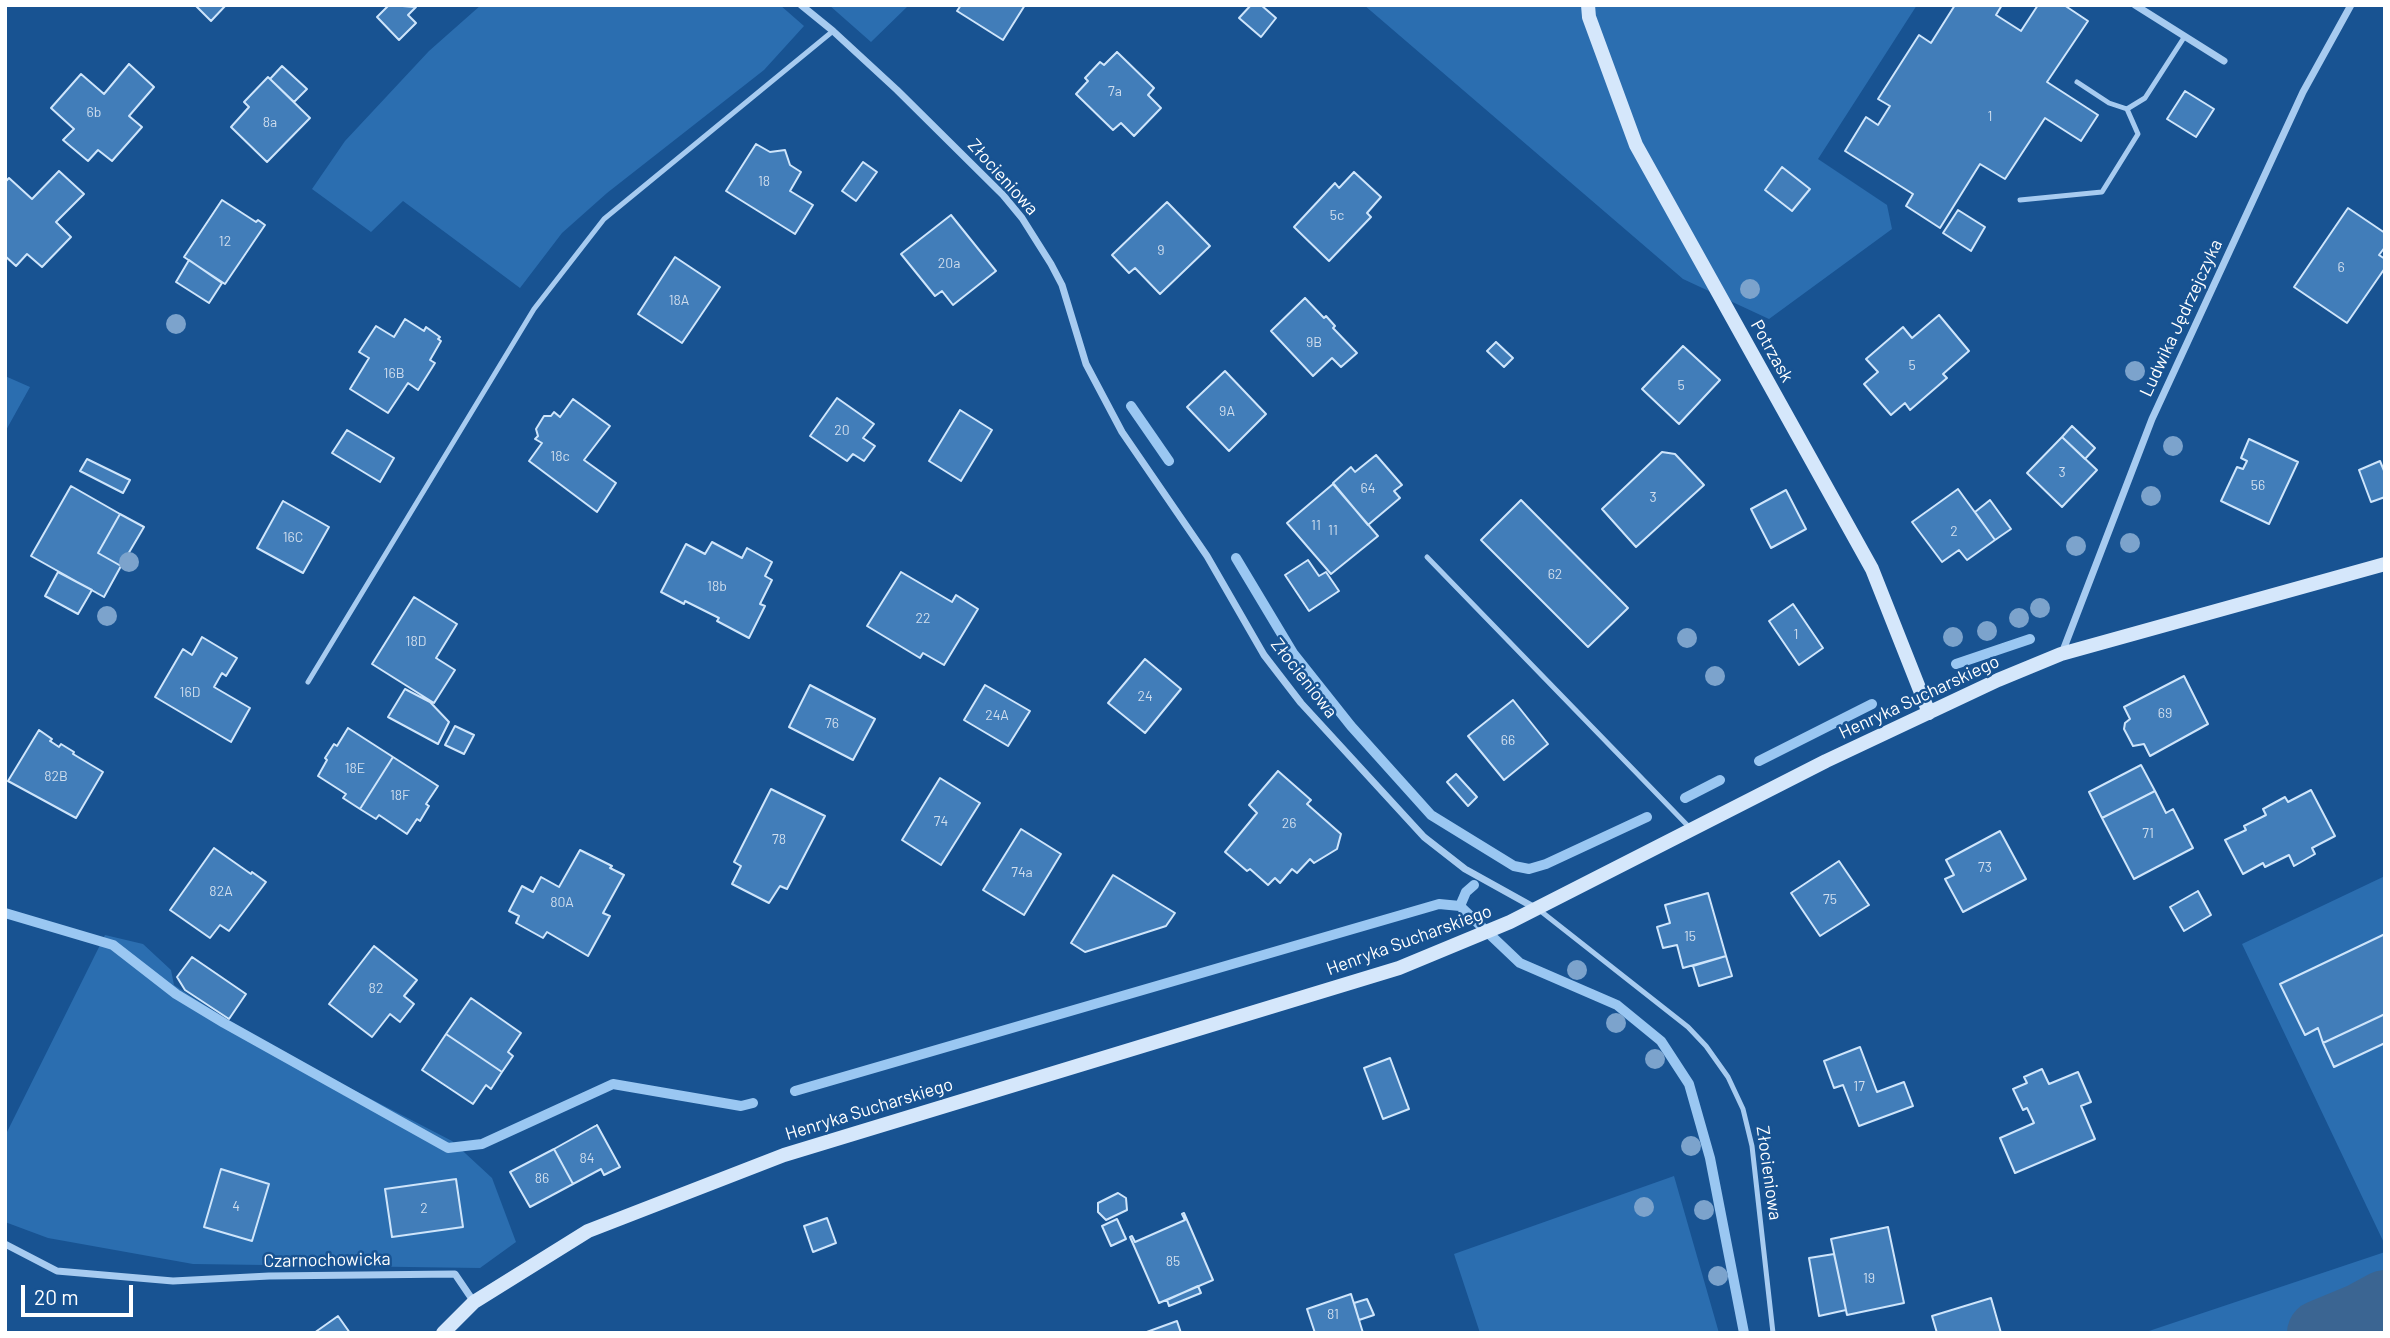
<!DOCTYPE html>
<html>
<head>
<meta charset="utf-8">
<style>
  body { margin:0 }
  #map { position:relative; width:2390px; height:1338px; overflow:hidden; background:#185392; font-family:Barlow,sans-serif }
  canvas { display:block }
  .frame { position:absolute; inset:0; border:7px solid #fff; pointer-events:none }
  .scale { position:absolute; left:21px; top:1285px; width:112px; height:32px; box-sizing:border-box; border:4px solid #fff; border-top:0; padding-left:9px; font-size:21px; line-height:24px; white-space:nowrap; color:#fff; -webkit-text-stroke:5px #185392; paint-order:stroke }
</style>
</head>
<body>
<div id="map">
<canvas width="2390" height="1338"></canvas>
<div class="frame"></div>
<div class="scale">20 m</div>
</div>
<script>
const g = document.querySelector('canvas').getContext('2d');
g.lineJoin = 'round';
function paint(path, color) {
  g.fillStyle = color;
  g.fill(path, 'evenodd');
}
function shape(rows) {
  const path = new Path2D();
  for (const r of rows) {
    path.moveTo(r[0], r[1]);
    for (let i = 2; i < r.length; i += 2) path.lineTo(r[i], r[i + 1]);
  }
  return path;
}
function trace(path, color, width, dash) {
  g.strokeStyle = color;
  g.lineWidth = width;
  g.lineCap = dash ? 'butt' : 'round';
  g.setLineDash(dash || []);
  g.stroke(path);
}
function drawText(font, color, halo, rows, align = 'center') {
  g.font = font + ' Barlow,sans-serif';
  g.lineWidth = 5;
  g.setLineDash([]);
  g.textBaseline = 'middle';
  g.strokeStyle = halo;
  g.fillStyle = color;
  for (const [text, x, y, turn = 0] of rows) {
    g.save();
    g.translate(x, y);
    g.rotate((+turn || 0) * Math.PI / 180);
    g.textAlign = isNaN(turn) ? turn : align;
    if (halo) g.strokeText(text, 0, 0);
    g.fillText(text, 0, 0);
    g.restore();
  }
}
paint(shape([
  [481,5,780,5,804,26,764,70,607,193,562,233,520,288,403,201,371,232,312,189,345,141,429,51],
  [829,5,909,5,871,42],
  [1364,5,1917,5,1818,159,1887,205,1892,229,1769,319,1683,279],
  [5,376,30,387,5,432],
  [2385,876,2385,1245,2242,944],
  [105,935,143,944,171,970,174,985,263,1043,452,1141,492,1178,516,1242,480,1268,193,1264,48,1238,5,1222,5,1136],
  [1674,1176,1719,1333,1480,1333,1454,1254],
  [2385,1252,2385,1333,2143,1333]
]), '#2b6eb0');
trace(shape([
  [1131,406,1169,461],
  [1236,558,1293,653,1351,726,1431,815,1514,866,1529,869,1546,864,1647,817],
  [1956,664,2030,639],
  [1759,761,1872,704],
  [1685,798,1720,780],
  [1460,906,1466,892,1474,885],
  [5,913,113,945,176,994,224,1023,448,1148,482,1144,613,1084,741,1106,753,1103],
  [795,1091,1439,904,1460,906,1520,963,1617,1005,1661,1041,1689,1084,1710,1158,1744,1333]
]), '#9ac7f2', 10);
trace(shape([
  [2320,1333,2361,1316,2385,1303]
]), '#3b6592', 66);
const building = shape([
  [195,5,226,5,211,21,195,5],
  [389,5,416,7,408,15,416,23,399,40,377,17,389,5],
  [961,5,1025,5,1003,40,957,11,961,5],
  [1251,5,1261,5,1276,18,1261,37,1239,18,1251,5],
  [1955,5,2002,5,1996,15,2021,31,2038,5,2064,5,2088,21,2047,82,2098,115,2081,141,2045,118,2005,179,1980,164,1940,228,1906,206,1913,194,1845,151,1866,117,1878,125,1890,106,1878,99,1919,35,1931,43,1955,5],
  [1117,52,1154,88,1148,95,1161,108,1134,136,1121,123,1113,130,1076,94,1088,81,1085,78,1100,62,1104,65,1117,52],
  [129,64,154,87,129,116,142,127,112,161,98,150,88,161,63,140,74,129,51,108,81,74,104,94,129,64],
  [282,66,307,89,294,102,270,79,282,66],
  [268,77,310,118,267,162,231,127,249,107,244,102,268,77],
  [2185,91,2214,109,2196,137,2167,119,2185,91],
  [756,144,770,152,785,150,790,165,801,172,790,191,813,205,795,234,726,191,756,144],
  [863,162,877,172,856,201,842,191,863,162],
  [1782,167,1810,189,1792,211,1765,190,1782,167],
  [59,171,84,194,56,222,71,237,42,267,27,254,16,266,5,256,5,182,9,178,32,199,59,171],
  [1354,172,1381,197,1367,213,1371,217,1329,261,1294,227,1335,183,1339,188,1354,172],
  [222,200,256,222,258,220,265,225,225,284,184,257,222,200],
  [1167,202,1210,246,1160,294,1135,268,1129,273,1112,255,1167,202],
  [2348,208,2385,233,2385,247,2379,255,2385,259,2385,268,2347,323,2294,287,2348,208],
  [1958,210,1985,227,1971,251,1943,233,1958,210],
  [951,215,996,271,953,305,942,291,935,296,901,254,951,215],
  [675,257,720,287,682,343,638,314,675,257],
  [189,260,222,283,209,303,176,282,189,260],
  [1305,298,1324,318,1326,316,1335,326,1333,328,1357,353,1341,367,1332,358,1313,376,1271,331,1305,298],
  [1939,315,1969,351,1943,374,1947,378,1910,410,1905,403,1891,415,1864,384,1878,372,1866,359,1903,327,1912,338,1939,315],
  [405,319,424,331,426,327,440,337,438,339,441,341,430,360,435,363,418,390,408,383,388,413,350,389,369,358,359,352,376,326,394,337,405,319],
  [1496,342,1513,358,1504,367,1487,351,1496,342],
  [1683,346,1720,380,1679,424,1642,389,1683,346],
  [1225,371,1266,414,1229,451,1187,407,1225,371],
  [837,398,874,424,863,438,875,446,864,461,853,454,847,461,810,436,837,398],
  [573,399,610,426,584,460,616,483,597,512,529,461,542,443,535,439,538,436,536,429,544,416,551,416,554,412,560,417,573,399],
  [960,410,992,430,961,481,929,461,960,410],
  [2072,426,2095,448,2085,459,2062,437,2072,426],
  [347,430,394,458,380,482,332,453,347,430],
  [2062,437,2097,470,2062,507,2027,473,2062,437],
  [2249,439,2298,462,2269,524,2221,501,2237,467,2243,469,2247,461,2241,458,2249,439],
  [1662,452,1675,454,1704,485,1636,547,1602,509,1662,452],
  [1376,455,1402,485,1394,491,1400,498,1368,525,1333,483,1351,467,1355,472,1376,455],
  [87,459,130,480,123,493,80,471,87,459],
  [2380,461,2385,473,2385,497,2371,502,2359,470,2380,461],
  [1333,484,1378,536,1331,574,1287,523,1333,484],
  [71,486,120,514,98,553,121,566,104,597,31,556,71,486],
  [1958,489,1995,540,1967,560,1959,550,1942,562,1912,522,1958,489],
  [1786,490,1806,529,1771,548,1751,509,1786,490],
  [1521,500,1628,608,1588,647,1481,540,1521,500],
  [1990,500,2011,529,1995,540,1975,512,1990,500],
  [283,501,329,527,303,573,257,548,283,501],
  [120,514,144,527,121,566,98,553,120,514],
  [712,542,742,558,747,548,772,562,765,576,772,580,760,604,765,606,749,638,717,621,719,618,685,601,684,604,661,592,686,544,705,554,712,542],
  [1308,560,1319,576,1326,572,1339,591,1309,611,1285,575,1308,560],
  [58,572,92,590,78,614,45,596,58,572],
  [901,572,952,602,956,595,978,609,944,665,923,653,920,658,867,626,901,572],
  [414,597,457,624,436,658,455,670,434,703,372,664,414,597],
  [1793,604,1823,648,1799,665,1769,621,1793,604],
  [202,637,237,658,226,676,222,673,214,687,250,708,231,742,155,697,183,649,192,655,202,637],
  [1145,659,1181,689,1145,733,1108,703,1145,659],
  [2184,676,2208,724,2150,756,2144,744,2133,746,2124,729,2125,723,2130,719,2124,707,2184,676],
  [810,685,875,719,853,760,789,727,810,685],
  [985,685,1030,711,1008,746,964,720,985,685],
  [405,689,430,702,449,722,438,744,388,717,405,689],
  [1513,700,1548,744,1504,780,1468,736,1513,700],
  [455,726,474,735,464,754,445,745,455,726],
  [348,728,393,757,360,809,343,798,346,794,318,776,327,760,325,758,334,744,337,746,348,728],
  [39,730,52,739,50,741,59,747,61,744,74,752,73,754,103,772,76,818,8,781,39,730],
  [393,757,438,786,426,804,429,806,420,821,417,819,407,834,379,815,376,819,360,809,393,757],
  [2141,765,2155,791,2102,818,2089,792,2141,765],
  [1278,771,1311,800,1307,804,1341,834,1337,849,1314,863,1310,859,1297,873,1292,869,1280,883,1275,878,1268,885,1250,869,1247,871,1225,852,1257,813,1249,805,1278,771],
  [1456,774,1477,797,1468,806,1447,782,1456,774],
  [940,778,980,803,941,865,902,840,940,778],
  [771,789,825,816,787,889,780,886,769,903,732,884,741,866,734,862,771,789],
  [2311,790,2335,836,2312,848,2315,854,2294,866,2289,855,2265,867,2263,863,2243,874,2225,840,2246,830,2244,826,2266,815,2263,809,2285,797,2288,802,2311,790],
  [2155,791,2166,813,2173,809,2193,848,2134,879,2102,818,2155,791],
  [1021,829,1061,854,1024,915,983,890,1021,829],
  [2000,831,2026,879,1963,912,1945,879,1954,875,1946,860,2000,831],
  [214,848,251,874,252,872,266,882,229,931,220,925,210,938,170,910,214,848],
  [580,850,612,866,610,868,624,875,603,913,610,916,588,956,547,932,543,938,516,923,519,916,509,911,522,886,533,892,541,877,559,887,580,850],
  [1839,861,1869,905,1820,936,1791,893,1839,861],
  [1113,875,1175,913,1166,926,1085,952,1071,943,1113,875],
  [2198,891,2211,915,2184,931,2170,907,2198,891],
  [1708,893,1726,956,1683,968,1677,945,1663,948,1657,927,1670,923,1665,905,1708,893],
  [2385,934,2385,1014,2323,1043,2318,1028,2305,1035,2280,984,2385,934],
  [374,946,417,980,404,996,414,1004,400,1022,390,1014,372,1037,329,1004,374,946],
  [1726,956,1732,976,1699,986,1693,966,1726,956],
  [192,957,246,994,229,1019,185,990,177,977,192,957],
  [471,998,521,1033,508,1052,513,1056,502,1072,446,1034,471,998],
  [2385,1014,2385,1043,2334,1067,2323,1043,2385,1014],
  [446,1034,502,1072,491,1089,486,1085,473,1104,422,1070,446,1034],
  [1860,1047,1877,1092,1904,1082,1913,1106,1859,1126,1843,1085,1834,1088,1824,1061,1860,1047],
  [1390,1058,1409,1109,1383,1119,1364,1068,1390,1058],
  [2042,1069,2049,1084,2078,1072,2091,1102,2081,1106,2095,1139,2015,1173,2000,1138,2034,1123,2027,1108,2023,1110,2013,1089,2027,1083,2024,1077,2042,1069],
  [597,1125,620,1167,604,1175,601,1169,573,1184,554,1149,597,1125],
  [554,1149,573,1184,530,1207,510,1172,554,1149],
  [221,1169,269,1184,252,1241,204,1227,221,1169],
  [456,1179,463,1227,392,1237,385,1189,456,1179],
  [1118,1193,1126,1198,1127,1210,1106,1220,1098,1212,1098,1203,1118,1193],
  [1184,1213,1213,1280,1159,1303,1130,1237,1132,1236,1135,1242,1185,1220,1182,1214,1184,1213],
  [827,1218,836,1243,813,1252,804,1226,827,1218],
  [1117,1219,1126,1239,1111,1246,1102,1226,1117,1219],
  [1888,1227,1904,1303,1847,1315,1831,1239,1888,1227],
  [1834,1254,1846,1310,1819,1316,1809,1258,1834,1254],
  [1198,1286,1201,1293,1169,1306,1167,1300,1198,1286],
  [1351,1294,1363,1333,1315,1333,1307,1309,1351,1294],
  [1991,1298,2001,1333,1937,1333,1932,1316,1991,1298],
  [1367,1299,1374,1315,1359,1320,1354,1303,1367,1299],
  [338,1316,350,1333,314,1333,338,1316],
  [1177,1321,1181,1333,1144,1333,1177,1321]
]);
paint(building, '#417db9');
trace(building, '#cee5fb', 2);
trace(shape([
  [2077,82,2109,103,2127,109,2145,98,2185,36],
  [2020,200,2102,192,2138,134,2127,109],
  [1427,557,1690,828],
  [308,682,534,309,604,219,833,31],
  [1538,909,1688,1027,1706,1046,1728,1077,1743,1109,1752,1146,1773,1333]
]), '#a7cbf0', 5);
trace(shape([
  [801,5,833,31,897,90,1003,195,1022,218,1051,264,1062,285,1086,364,1122,432,1207,556,1264,655,1301,703,1424,837,1465,869,1537,909],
  [2135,5,2224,61],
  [2062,653,2152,419,2303,92,2351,5],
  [5,1244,57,1271,173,1281,269,1276,455,1274,474,1302]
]), '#a7cbf0', 7);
trace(shape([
  [1588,5,1589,17,1636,145,1872,569,1929,713],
  [443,1333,474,1302,588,1231,784,1155,1399,968,1510,922,1826,761,1998,680,2061,654,2385,564]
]), '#d5e7fb', 14);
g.fillStyle = '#7ca3cc';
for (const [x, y] of [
  [1750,289],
  [176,324],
  [2135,371],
  [2173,446],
  [2151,496],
  [2130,543],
  [2076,546],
  [129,562],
  [2040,608],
  [107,616],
  [2019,618],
  [1987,631],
  [1953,637],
  [1687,638],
  [1715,676],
  [1577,970],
  [1616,1023],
  [1655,1059],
  [1691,1146],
  [1644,1207],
  [1704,1210],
  [1718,1276]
]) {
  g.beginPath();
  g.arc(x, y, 10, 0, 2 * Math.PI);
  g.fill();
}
drawText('14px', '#d0deee', null, [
  ["7a",1115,91],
  ["6b",94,112],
  ["1",1990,116],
  ["8a",270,122],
  ["18",764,181],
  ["5c",1337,215],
  ["12",225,241],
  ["9",1161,250],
  ["20a",949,263],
  ["6",2341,267],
  ["18A",679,300],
  ["9B",1314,342],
  ["5",1912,365],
  ["16B",394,373],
  ["5",1681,385],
  ["9A",1227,411],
  ["20",842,430],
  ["18c",560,456],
  ["3",2062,472],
  ["56",2258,485],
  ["64",1368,488],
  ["3",1653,497],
  ["11",1316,525],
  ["11",1333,530],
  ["2",1954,531],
  ["16C",293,537],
  ["62",1555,574],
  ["18b",717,586],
  ["22",923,618],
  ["1",1796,634],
  ["18D",416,641],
  ["16D",190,692],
  ["24",1145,696],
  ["69",2165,713],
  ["24A",997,715],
  ["76",832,723],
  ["66",1508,740],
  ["18E",355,768],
  ["82B",56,776],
  ["18F",400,795],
  ["74",941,821],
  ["26",1289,823],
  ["71",2148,833],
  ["78",779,839],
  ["73",1985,867],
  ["74a",1022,872],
  ["82A",221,891],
  ["75",1830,899],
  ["80A",562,902],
  ["15",1690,936],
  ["82",376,988],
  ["17",1859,1086],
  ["84",587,1158],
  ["86",542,1178],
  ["4",236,1206],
  ["2",424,1208],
  ["85",1173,1261],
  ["19",1869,1278],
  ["81",1333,1314]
]);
drawText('18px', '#fff', '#185392', [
  ["Złocieniowa",1003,177,48],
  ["Ludwika Jędrzejczyka",2181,318,-65],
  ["Potrzask",1772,351,61],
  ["Złocieniowa",1304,678,52],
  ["Henryka Sucharskiego",1919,697,-25],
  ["Henryka Sucharskiego",1409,940,-20],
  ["Henryka Sucharskiego",869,1109,-17],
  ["Złocieniowa",1769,1173,82],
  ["Czarnochowicka",327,1260,-1]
]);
</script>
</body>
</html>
